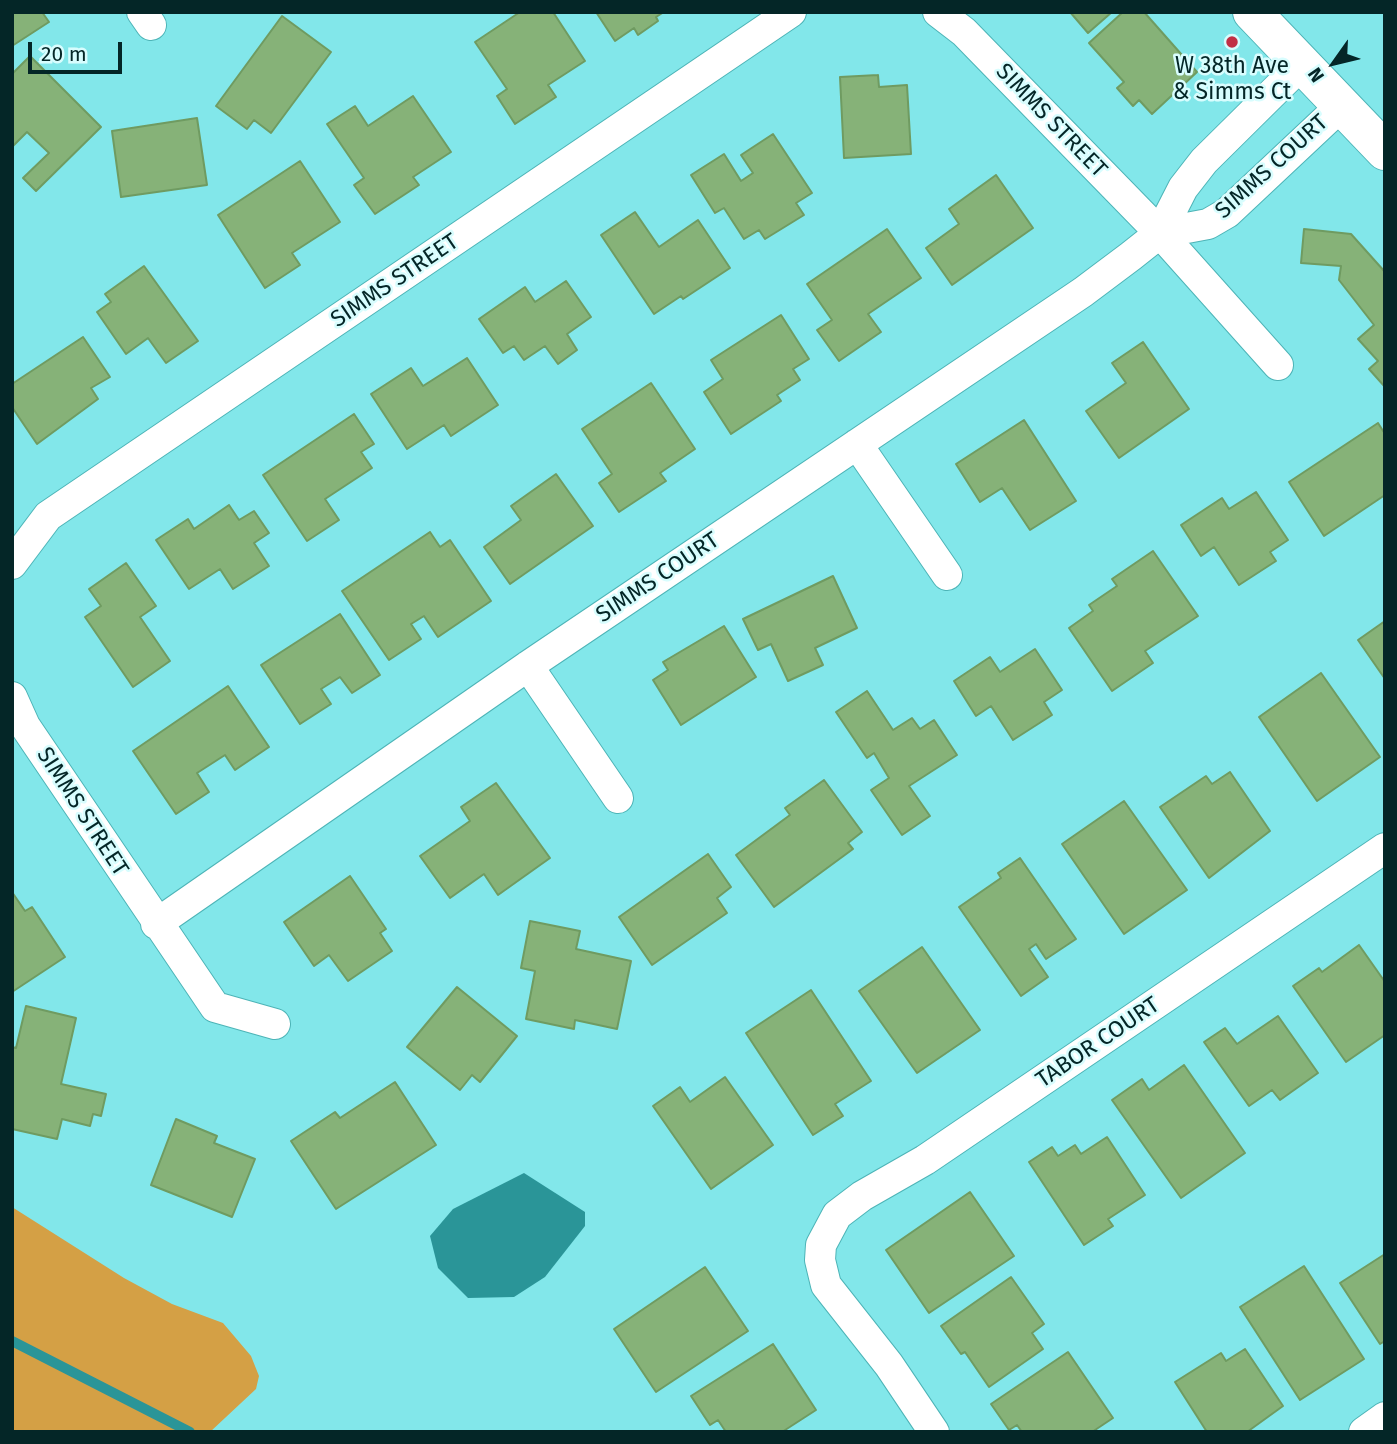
<!DOCTYPE html>
<html>
<head>
<meta charset="utf-8">
<style>
  body { margin:0 }
  #map { position:relative; width:1397px; height:1444px; overflow:hidden; background:#82e7ea; font-family:"Fira Sans",sans-serif }
  canvas { display:block }
  .frame { position:absolute; inset:0; border:14px solid #042627; pointer-events:none }
  .north { position:absolute; left:1299px; top:28px; width:70px; height:70px; -webkit-text-stroke:5px #d8fdfe; paint-order:stroke; rotate:236deg; font-size:19px; font-weight:700; line-height:28px; text-align:center; color:#042627 }
  .north::after { content:''; display:block; margin:auto; width:24px; height:32px; background:#042627; clip-path:polygon(50% 0,100% 100%,50% 72%,0 100%) }
  .scale { position:absolute; left:28px; top:42px; width:94px; height:32px; box-sizing:border-box; border:4px solid #042627; border-top:0; padding-left:9px; font-size:21px; line-height:24px; white-space:nowrap; color:#042627; -webkit-text-stroke:5px #d8fdfe; paint-order:stroke }
</style>
</head>
<body>
<div id="map">
<canvas width="1397" height="1444"></canvas>
<div class="frame"></div>
<div class="north">N</div>
<div class="scale">20 m</div>
</div>
<script>
const g = document.querySelector('canvas').getContext('2d');
g.lineJoin = 'round';
function paint(path, color) {
  g.fillStyle = color;
  g.fill(path, 'evenodd');
}
function shape(rows) {
  const path = new Path2D();
  for (const r of rows) {
    path.moveTo(r[0], r[1]);
    for (let i = 2; i < r.length; i += 2) path.lineTo(r[i], r[i + 1]);
  }
  return path;
}
function trace(path, color, width, dash) {
  g.strokeStyle = color;
  g.lineWidth = width;
  g.lineCap = dash ? 'butt' : 'round';
  g.setLineDash(dash || []);
  g.stroke(path);
}
function drawText(font, color, halo, rows, align = 'center') {
  g.font = font + ' "Fira Sans",sans-serif';
  g.lineWidth = 5;
  g.setLineDash([]);
  g.textBaseline = 'middle';
  g.strokeStyle = halo;
  g.fillStyle = color;
  for (const [text, x, y, turn = 0] of rows) {
    g.save();
    g.translate(x, y);
    g.rotate((+turn || 0) * Math.PI / 180);
    g.textAlign = isNaN(turn) ? turn : align;
    if (halo) g.strokeText(text, 0, 0);
    g.fillText(text, 0, 0);
    g.restore();
  }
}
paint(shape([
  [12,1207,124,1278,172,1304,223,1323,251,1356,259,1376,256,1389,210,1432,12,1432]
]), '#d4a045');
paint(shape([
  [524,1173,585,1212,585,1226,545,1277,514,1297,468,1298,438,1268,430,1236,453,1209]
]), '#2a9598');
trace(shape([
  [12,1341,190,1432]
]), '#2a9598', 10);
const building = shape([
  [12,12,42,12,49,22,12,46,12,12],
  [520,12,553,12,585,61,548,85,556,97,515,124,497,96,507,89,475,42,520,12],
  [596,12,664,12,656,17,658,21,638,35,634,28,615,41,596,12],
  [1070,12,1112,12,1088,33,1070,12],
  [1123,12,1144,12,1197,72,1152,114,1139,100,1133,106,1117,88,1124,82,1089,43,1123,12],
  [282,16,331,52,271,133,254,120,247,129,216,106,282,16],
  [30,56,101,127,36,191,23,178,49,153,27,132,12,147,12,74,30,56],
  [878,75,879,87,907,85,911,154,844,158,840,77,878,75],
  [413,96,451,152,413,177,419,185,375,214,354,185,364,178,327,124,355,106,368,126,413,96],
  [197,118,207,185,121,197,112,131,197,118],
  [773,134,812,193,796,203,804,215,765,239,759,230,744,239,724,208,715,213,691,175,724,154,741,181,753,173,741,155,773,134],
  [300,161,340,222,292,253,300,265,265,288,218,215,300,161],
  [996,175,1033,228,952,285,926,248,959,224,949,209,996,175],
  [635,212,659,247,698,220,730,268,683,299,681,296,654,314,601,235,635,212],
  [887,229,921,278,868,314,881,332,839,361,817,330,832,320,807,284,887,229],
  [1304,229,1351,234,1385,272,1385,387,1369,369,1378,361,1358,339,1374,325,1339,280,1341,266,1301,263,1304,229],
  [144,266,198,341,166,363,148,338,126,354,97,312,111,302,105,294,144,266],
  [566,281,591,317,567,334,577,350,558,364,545,346,524,360,514,346,503,353,479,319,525,287,535,302,566,281],
  [781,315,809,359,793,369,800,380,777,395,781,401,731,434,704,392,723,379,711,360,781,315],
  [83,337,110,377,91,388,98,399,37,444,12,407,12,384,83,337],
  [1143,342,1189,409,1119,458,1086,411,1126,383,1112,363,1143,342],
  [467,358,498,405,451,436,444,425,407,449,371,394,411,368,423,386,467,358],
  [651,383,695,449,660,473,666,481,619,512,599,483,612,474,582,429,651,383],
  [354,414,374,444,361,452,372,468,325,499,339,520,307,541,263,475,354,414],
  [1024,420,1076,501,1030,530,1002,488,980,502,956,464,1024,420],
  [1378,423,1385,434,1385,495,1324,536,1289,482,1378,423],
  [556,474,593,526,510,584,484,547,521,520,511,506,556,474],
  [1256,492,1288,540,1270,552,1276,561,1239,585,1214,547,1201,556,1181,525,1222,498,1229,509,1256,492],
  [229,505,239,520,254,511,269,533,254,543,269,566,233,589,220,569,189,589,156,540,188,519,194,529,229,505],
  [430,532,440,547,450,540,491,601,438,637,424,616,411,624,421,639,389,660,342,591,430,532],
  [1153,551,1198,616,1145,651,1153,663,1112,691,1069,628,1093,611,1089,605,1117,586,1112,579,1153,551],
  [126,563,156,606,140,617,170,661,133,687,85,617,101,606,89,589,126,563],
  [833,576,857,628,815,648,823,665,788,681,771,644,758,650,743,619,833,576],
  [340,614,380,675,352,693,340,677,321,689,331,704,300,724,261,665,340,614],
  [1385,621,1385,679,1358,640,1385,621],
  [724,626,756,677,681,725,653,680,668,670,663,662,724,626],
  [1035,649,1062,690,1044,702,1052,715,1013,740,991,706,976,716,954,681,990,657,1000,672,1035,649],
  [1321,673,1380,757,1317,801,1259,717,1321,673],
  [228,686,269,747,235,770,225,755,197,773,209,792,176,814,133,751,228,686],
  [867,691,893,730,912,718,920,729,934,720,957,755,909,786,930,816,902,835,871,790,889,778,874,753,867,758,836,712,867,691],
  [1230,772,1270,831,1209,878,1160,807,1206,776,1212,784,1230,772],
  [824,780,862,832,848,843,853,849,774,907,736,855,790,815,785,808,824,780],
  [496,783,550,858,498,895,484,874,450,898,420,856,470,821,461,807,496,783],
  [1124,801,1187,890,1124,934,1062,844,1124,801],
  [708,854,731,887,717,898,727,913,652,965,619,917,708,854],
  [1020,858,1076,939,1046,959,1036,944,1029,949,1048,977,1021,996,959,907,1001,878,998,873,1020,858],
  [350,876,386,929,380,933,392,951,348,981,329,955,314,966,284,922,350,876],
  [12,892,25,911,32,907,65,957,12,992,12,892],
  [530,921,580,931,576,949,631,961,617,1029,575,1020,574,1029,526,1019,535,971,521,968,530,921],
  [1359,945,1385,982,1385,1035,1346,1062,1293,986,1319,968,1322,972,1359,945],
  [922,947,980,1030,917,1073,859,991,922,947],
  [457,987,517,1036,480,1082,472,1075,460,1090,407,1047,457,987],
  [811,990,871,1081,835,1104,843,1116,813,1135,746,1033,811,990],
  [26,1006,76,1018,61,1084,106,1094,101,1116,93,1114,90,1126,62,1119,57,1139,12,1129,12,1047,16,1048,26,1006],
  [1278,1016,1318,1073,1280,1100,1272,1090,1249,1106,1204,1042,1225,1028,1237,1044,1278,1016],
  [1184,1065,1245,1153,1181,1198,1112,1100,1142,1079,1149,1090,1184,1065],
  [725,1077,773,1145,711,1189,653,1106,680,1087,690,1102,725,1077],
  [395,1082,436,1145,336,1209,291,1141,335,1112,340,1118,395,1082],
  [176,1119,217,1136,214,1143,255,1159,232,1217,151,1185,176,1119],
  [1107,1137,1145,1195,1108,1219,1113,1226,1084,1245,1029,1162,1052,1147,1058,1156,1075,1145,1081,1154,1107,1137],
  [970,1192,1014,1256,929,1313,886,1250,970,1192],
  [1385,1254,1385,1341,1380,1344,1340,1283,1385,1254],
  [1304,1266,1364,1359,1300,1400,1240,1307,1304,1266],
  [705,1267,748,1331,656,1392,614,1329,705,1267],
  [1011,1277,1044,1324,1032,1333,1043,1349,989,1387,965,1352,961,1354,941,1326,1011,1277],
  [773,1344,816,1410,782,1432,726,1432,718,1420,710,1425,691,1396,773,1344],
  [1245,1349,1283,1406,1247,1432,1207,1432,1175,1382,1221,1353,1226,1361,1245,1349],
  [1068,1352,1113,1418,1092,1432,1022,1432,1017,1425,1009,1430,991,1404,1068,1352]
]);
paint(building, '#86b278');
trace(building, '#6f9b61', 2);
const minor = shape([
  [142,12,151,25],
  [938,12,964,32,1160,233,1278,365],
  [1160,233,1208,224,1227,213,1341,106],
  [857,444,947,575],
  [12,564,48,516,791,12],
  [528,666,618,798],
  [12,697,25,726,215,1007,275,1024],
  [156,924,528,666,1083,292,1131,256,1160,233,1183,188,1204,161,1301,65],
  [934,1432,889,1365,826,1285,820,1260,821,1245,837,1215,862,1196,925,1160,1385,848],
  [1364,1432,1385,1417]
]);
const tertiary = shape([
  [1252,12,1385,151]
]);
trace(minor, '#4db4b7', 32);
trace(tertiary, '#4db4b7', 40);
trace(minor, '#fff', 30);
trace(tertiary, '#fff', 38);
for (const [x, y, r, color] of [
  [1232,42,7,"#c13045"]
]) {
  const dot = new Path2D();
  dot.arc(x, y, r, 0, 2 * Math.PI);
  g.fillStyle = color;
  g.fill(dot);
  trace(dot, '#d8fdfe', 2.5);
}
drawText('23px', '#042627', '#d8fdfe', [
  ["W 38th Ave",1232,67],
  ["& Simms Ct",1232,93]
]);
drawText('23px', '#042627', '#d8fdfe', [
  ["SIMMS STREET",1051,121,46],
  ["SIMMS COURT",1272,167,-42],
  ["SIMMS STREET",395,281,-34],
  ["SIMMS COURT",658,578,-34],
  ["SIMMS STREET",82,812,57],
  ["TABOR COURT",1098,1043,-34]
]);
</script>
</body>
</html>
